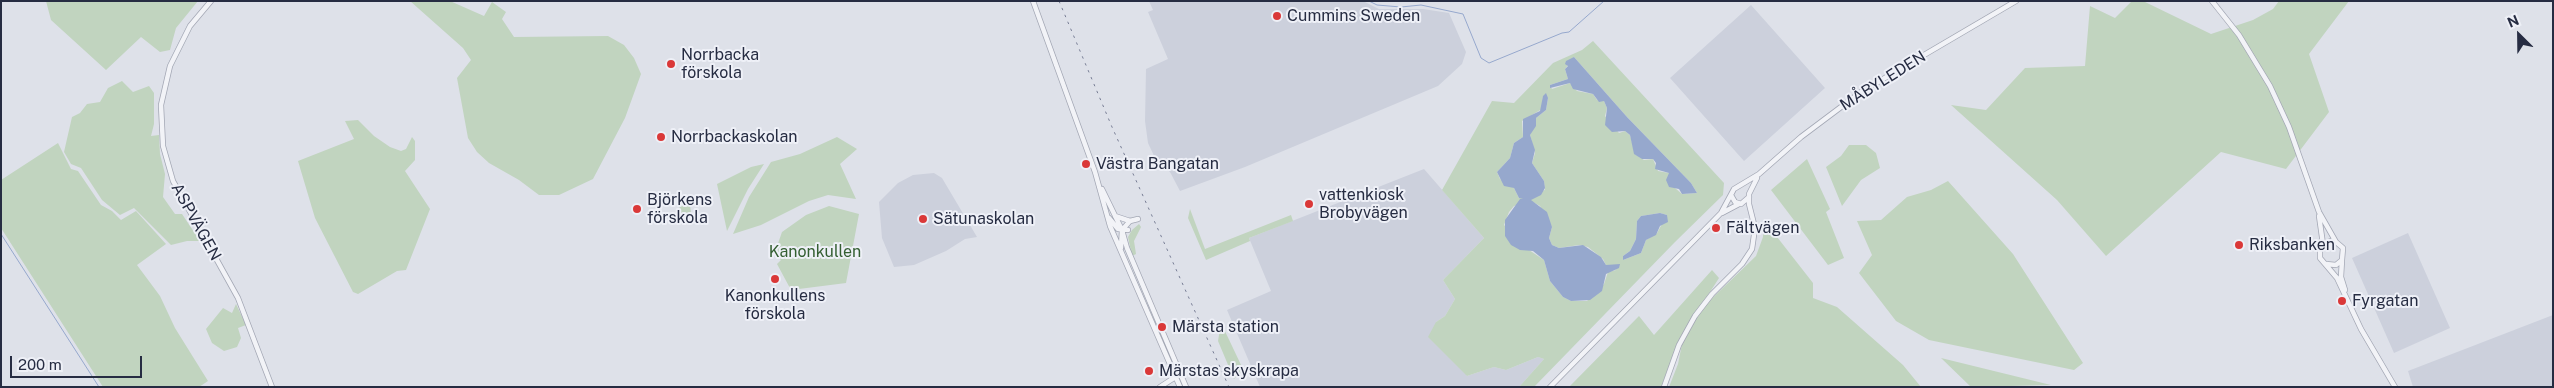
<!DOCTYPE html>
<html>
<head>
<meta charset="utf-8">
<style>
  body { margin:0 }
  #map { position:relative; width:2554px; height:388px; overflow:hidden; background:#dee1e9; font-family:"Public Sans",sans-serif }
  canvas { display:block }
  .frame { position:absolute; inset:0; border:2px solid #262c42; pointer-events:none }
  .north { position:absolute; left:2494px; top:10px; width:50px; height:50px; -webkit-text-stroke:4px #eef0f7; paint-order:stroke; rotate:337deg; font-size:14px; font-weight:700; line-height:20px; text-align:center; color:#262c42 }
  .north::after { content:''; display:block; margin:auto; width:18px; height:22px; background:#262c42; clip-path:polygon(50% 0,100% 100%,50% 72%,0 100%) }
  .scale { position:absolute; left:10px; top:356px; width:132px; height:22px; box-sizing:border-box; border:2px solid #262c42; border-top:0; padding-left:6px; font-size:15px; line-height:18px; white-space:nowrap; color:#262c42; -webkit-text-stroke:4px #eef0f7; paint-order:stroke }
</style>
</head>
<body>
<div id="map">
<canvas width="2554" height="388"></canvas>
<div class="frame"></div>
<div class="north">N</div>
<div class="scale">200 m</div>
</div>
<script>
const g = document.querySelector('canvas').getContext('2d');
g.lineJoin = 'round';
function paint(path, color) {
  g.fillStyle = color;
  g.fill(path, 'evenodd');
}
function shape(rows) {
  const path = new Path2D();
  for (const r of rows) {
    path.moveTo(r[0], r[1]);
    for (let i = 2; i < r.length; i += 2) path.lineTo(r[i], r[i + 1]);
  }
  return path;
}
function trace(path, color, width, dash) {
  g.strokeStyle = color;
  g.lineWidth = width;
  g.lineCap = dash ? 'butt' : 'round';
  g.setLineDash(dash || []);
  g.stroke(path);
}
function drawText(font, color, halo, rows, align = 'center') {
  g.font = font + ' "Public Sans",sans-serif';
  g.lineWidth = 4;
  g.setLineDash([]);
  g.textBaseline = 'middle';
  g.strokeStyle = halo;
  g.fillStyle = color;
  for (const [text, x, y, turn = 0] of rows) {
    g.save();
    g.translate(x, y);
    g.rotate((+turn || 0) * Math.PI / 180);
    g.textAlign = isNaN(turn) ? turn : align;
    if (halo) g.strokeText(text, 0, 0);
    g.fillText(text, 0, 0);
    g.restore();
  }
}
paint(shape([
  [1149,1,1363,1,1379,9,1423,9,1449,13,1466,52,1462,64,1438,86,1245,167,1180,191,1170,172,1156,160,1148,143,1145,121,1146,69,1168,59,1148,12,1153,10],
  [1751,5,1825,88,1744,161,1670,78],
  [1424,169,1484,238,1443,280,1455,299,1445,316,1436,322,1467,376,1494,367,1506,370,1538,357,1544,359,1519,387,1260,387,1227,310,1271,291,1249,238],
  [934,173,942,178,977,237,965,239,946,251,914,265,894,267,882,238,879,202,898,183,913,175],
  [2408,233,2450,328,2394,353,2352,258],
  [2553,315,2553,387,2413,387,2408,371]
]), '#ccd0dc');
paint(shape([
  [46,1,198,1,176,28,170,50,160,52,141,37,106,70,51,20],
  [410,1,450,1,484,16,492,2,506,12,502,19,514,37,608,36,624,45,634,58,641,74,625,118,593,179,559,195,539,195,519,180,489,163,477,152,468,138,457,78,471,60,463,48],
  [2132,1,2143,1,2211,34,2253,20,2273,9,2279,1,2349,1,2309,54,2329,112,2286,169,2221,152,2106,256,2057,200,1951,105,1986,110,2025,68,2085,66,2090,6,2115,18],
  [1593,41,1724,183,1723,195,1675,242,1534,387,1519,387,1544,359,1538,357,1506,370,1494,367,1467,376,1428,337,1436,322,1445,316,1455,299,1443,280,1484,238,1442,190,1492,101,1514,103,1553,63,1582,50],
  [1574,57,1627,117,1691,183,1697,193,1682,194,1675,188,1669,173,1658,171,1653,159,1644,160,1635,154,1630,135,1625,131,1619,133,1605,116,1607,108,1604,101,1597,100,1593,94,1577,91,1570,83,1552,89,1550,85,1568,79,1565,69],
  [1543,96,1548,98,1546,110,1536,118,1530,135,1535,153,1532,163,1544,181,1545,190,1519,198,1514,188,1500,179,1497,172,1510,158,1514,143,1523,137,1522,121,1542,109],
  [1533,202,1540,206,1552,227,1549,238,1552,245,1559,248,1579,245,1588,247,1603,259,1606,265,1612,266,1616,270,1608,272,1604,284,1587,301,1571,301,1563,297,1550,281,1544,260,1529,250,1504,225,1509,212,1514,206],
  [1660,213,1667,215,1657,233,1646,240,1641,253,1623,260,1623,256,1630,251,1636,239,1637,221,1641,216],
  [122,81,133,92,149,86,154,93,154,124,151,136,159,135,160,154,165,174,163,197,175,214,182,214,200,241,187,241,171,245,134,208,120,215,102,200,81,168,71,164,64,152,72,117,80,113,87,104,100,102,108,88],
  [358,120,374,136,390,147,401,151,406,149,412,137,415,141,415,160,405,171,430,209,406,270,397,271,358,294,353,292,315,218,298,161,354,139,345,121],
  [837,137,857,149,840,164,856,199,828,195,809,201,761,225,733,234,749,197,771,162,800,154],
  [58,143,71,169,78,171,101,205,112,211,121,220,136,211,166,244,137,265,160,296,175,328,208,381,199,387,103,387,1,228,1,180],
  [1849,145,1866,145,1876,153,1880,168,1861,180,1842,206,1826,167,1841,156],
  [1807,159,1830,209,1826,212,1844,258,1828,265,1771,190],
  [764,164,748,189,727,231,717,184,751,167],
  [1948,181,2013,254,2083,363,2074,370,1929,340,1896,321,1859,273,1872,255,1857,221,1881,220,1907,197,1931,190],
  [689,197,691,213,680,214,679,198],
  [829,206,859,214,846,283,791,290,777,264,781,260,774,255,782,232,806,215],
  [1190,209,1205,249,1291,215,1293,221,1249,238,1250,241,1206,260,1188,218],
  [1763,219,1813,283,1813,298,1837,307,1903,365,1921,387,1669,387,1678,364,1682,344,1701,309,1756,256,1763,237],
  [1139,224,1141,227,1134,241,1136,254,1132,256,1128,237,1132,230],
  [1712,270,1719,278,1678,342,1661,387,1569,387,1639,316,1654,335],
  [236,304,246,325,238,328,241,338,237,347,224,351,212,343,206,329,223,308,232,313],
  [1223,327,1242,367,1242,371,1234,379,1218,341,1220,329],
  [1941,358,2051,385,1971,387]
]), '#c1d4bf');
paint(shape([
  [1574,57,1627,117,1691,183,1697,193,1682,194,1679,189,1669,187,1666,180,1669,173,1655,169,1656,163,1653,159,1642,159,1634,154,1630,135,1625,131,1612,132,1605,125,1607,108,1604,101,1599,102,1593,94,1573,89,1570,83,1550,88,1550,85,1568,79,1565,69,1568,66,1565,64,1566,61],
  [1546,93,1548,98,1546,110,1536,118,1536,126,1530,135,1535,150,1532,163,1544,181,1545,188,1541,195,1531,200,1547,212,1552,227,1549,238,1552,245,1559,248,1583,245,1601,257,1606,265,1620,264,1619,268,1606,274,1602,291,1590,300,1571,301,1563,297,1550,281,1544,260,1533,251,1520,250,1511,245,1505,236,1505,220,1520,199,1523,199,1519,198,1514,188,1504,186,1497,172,1510,158,1514,143,1523,137,1523,119,1540,111,1543,96],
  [1660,213,1667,215,1668,222,1660,226,1656,235,1646,240,1641,253,1623,260,1623,256,1630,251,1636,239,1637,221,1641,216]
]), '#96a8cd');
trace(shape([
  [1369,1,1377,5,1401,7,1421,5,1463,14,1481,58,1489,63,1562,33,1569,32,1604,1],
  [1,234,99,387]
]), '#96a8cd', 1);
const tertiary = shape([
  [211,1,190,26,170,66,161,105,163,146,173,181,238,298,272,387],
  [1033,1,1095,172,1110,226,1180,387],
  [2212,1,2239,35,2270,86,2289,127,2319,212,2336,242],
  [1102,189,1122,230,1127,248,1186,387],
  [1731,195,1735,202,1741,204,1749,197],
  [1722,213,1739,204],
  [1115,216,1130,221,1138,219],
  [2319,216,2323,244],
  [1109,218,1118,229,1128,230],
  [1121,248,1122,230,1130,221],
  [2342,260,2341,277,2345,290],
  [2326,264,2336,265,2342,260,2343,248,2336,242,2331,241,2323,244,2320,248,2320,258,2337,278,2361,329,2395,387],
  [1160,387,1177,376],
  [1550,387,1721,213,1734,189,1759,174,1801,137,1861,92,2016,1],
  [1664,387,1679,345,1695,316,1712,294,1742,264,1752,249,1755,228,1749,204,1749,194,1757,178]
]);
trace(tertiary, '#a3a7b4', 6);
trace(tertiary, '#f2f3f7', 4.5);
trace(shape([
  [1059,1,1112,127,1229,387]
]), '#777d94', 1, [2.5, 5]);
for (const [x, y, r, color] of [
  [1277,16,5,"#da3838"],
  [671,64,5,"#da3838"],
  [661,137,5,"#da3838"],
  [1086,164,5,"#da3838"],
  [1309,204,5,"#da3838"],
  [637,209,5,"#da3838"],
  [923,219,5,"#da3838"],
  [1716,228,5,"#da3838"],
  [2239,245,5,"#da3838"],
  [775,279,5,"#da3838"],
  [2342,301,5,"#da3838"],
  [1162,327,5,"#da3838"],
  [1149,371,5,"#da3838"]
]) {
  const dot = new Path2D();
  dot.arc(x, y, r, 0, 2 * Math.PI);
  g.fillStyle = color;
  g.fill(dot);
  trace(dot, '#eef0f7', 2);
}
drawText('16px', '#262c42', '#eef0f7', [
  ["Cummins Sweden",1287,16],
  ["Norrbacka",681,55],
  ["förskola",681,73],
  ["Norrbackaskolan",671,137],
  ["Västra Bangatan",1096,164],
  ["vattenkiosk",1319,195],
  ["Brobyvägen",1319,213],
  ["Björkens",647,200],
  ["förskola",647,218],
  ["Sätunaskolan",933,219],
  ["Fältvägen",1726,228],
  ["Riksbanken",2249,245],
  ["Kanonkullens",775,296,"center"],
  ["förskola",775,314,"center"],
  ["Fyrgatan",2352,301],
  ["Märsta station",1172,327],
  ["Märstas skyskrapa",1159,371]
], 'left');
drawText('16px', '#262c42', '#eef0f7', [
  ["MÅBYLEDEN",1883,81,-32],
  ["ASPVÄGEN",196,222,61]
]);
drawText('16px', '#345f32', '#eef0f7', [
  ["Kanonkullen",815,252]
]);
</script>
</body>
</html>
